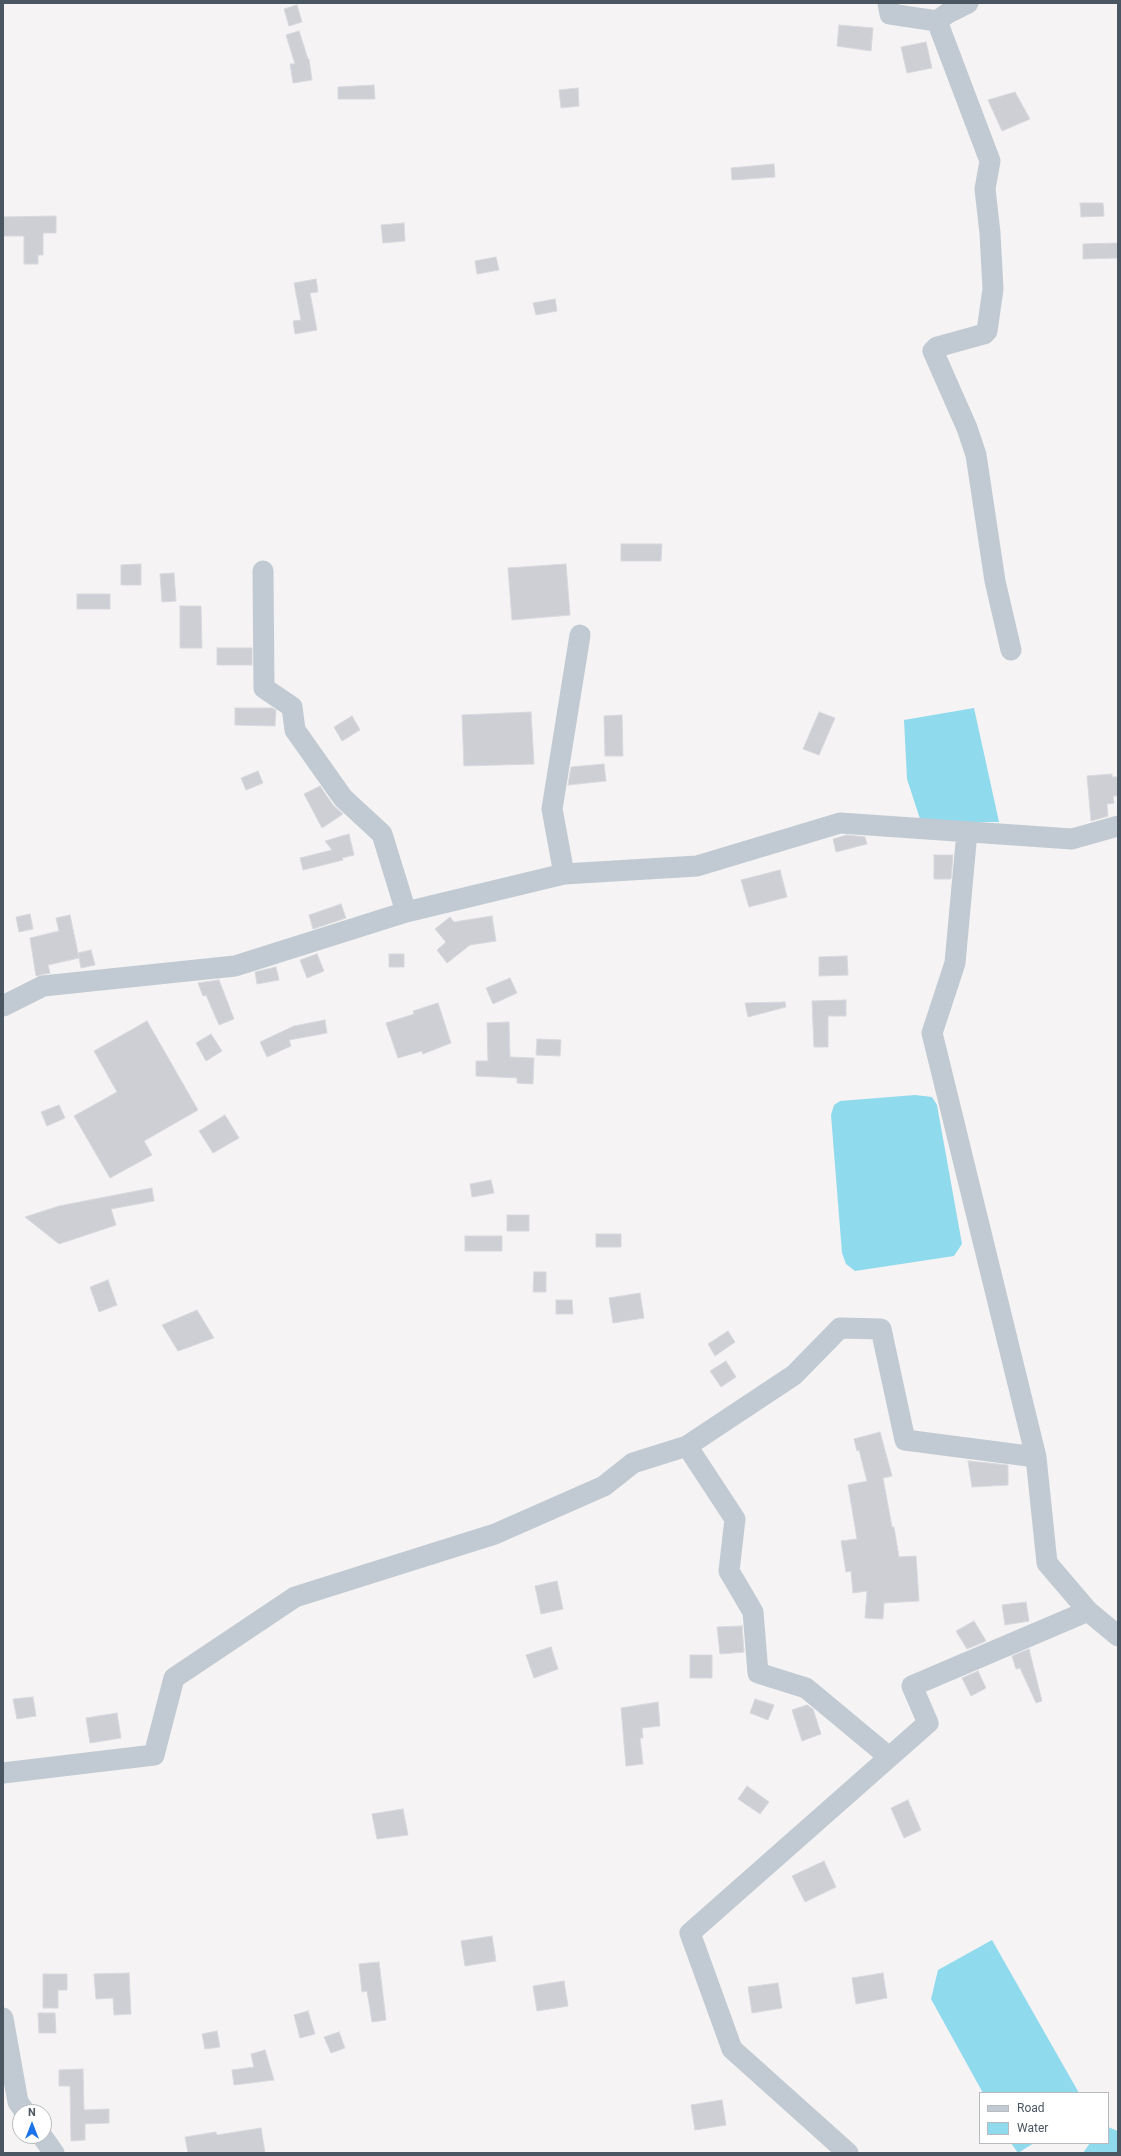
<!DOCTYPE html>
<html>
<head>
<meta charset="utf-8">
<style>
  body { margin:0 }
  #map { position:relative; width:1121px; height:2156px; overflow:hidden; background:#f5f3f3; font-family:Roboto,sans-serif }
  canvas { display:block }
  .frame { position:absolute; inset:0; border:4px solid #4a5661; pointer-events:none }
  .legend { position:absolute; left:979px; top:2092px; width:130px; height:52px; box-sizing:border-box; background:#fff; border:1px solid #b7bbc0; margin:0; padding:5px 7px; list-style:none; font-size:12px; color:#4a5661 }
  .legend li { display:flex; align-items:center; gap:8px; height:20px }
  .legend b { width:20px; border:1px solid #b7bbc0 }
  .north { position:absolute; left:12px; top:2104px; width:40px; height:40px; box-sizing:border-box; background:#fff; border:1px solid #b7bbc0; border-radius:50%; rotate:0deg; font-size:11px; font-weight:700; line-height:16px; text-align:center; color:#4a5661 }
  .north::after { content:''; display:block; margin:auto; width:14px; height:18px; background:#1a73e8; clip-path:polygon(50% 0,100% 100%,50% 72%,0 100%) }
</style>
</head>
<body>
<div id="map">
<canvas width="1121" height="2156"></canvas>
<div class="frame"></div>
<ul class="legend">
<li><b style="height:5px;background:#c1cad2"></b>Road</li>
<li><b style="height:11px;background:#90daee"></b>Water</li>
</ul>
<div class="north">N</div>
</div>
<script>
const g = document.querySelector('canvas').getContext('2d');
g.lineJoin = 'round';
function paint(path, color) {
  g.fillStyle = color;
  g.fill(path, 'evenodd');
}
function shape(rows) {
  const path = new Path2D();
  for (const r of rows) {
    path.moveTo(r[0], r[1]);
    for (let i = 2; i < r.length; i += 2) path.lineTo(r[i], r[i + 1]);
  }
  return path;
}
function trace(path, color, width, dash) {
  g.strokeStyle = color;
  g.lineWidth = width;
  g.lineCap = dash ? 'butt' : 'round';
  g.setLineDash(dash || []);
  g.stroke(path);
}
paint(shape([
  [974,708,999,822,921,822,907,779,904,720],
  [915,1095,932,1097,937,1105,962,1244,954,1256,855,1271,846,1264,842,1253,831,1115,834,1105,840,1101],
  [992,1940,1079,2093,983,2093,931,1999,938,1970],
  [1108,2127,1118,2131,1118,2153,1083,2153,1090,2143,1108,2143],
  [1011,2143,1034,2143,1018,2153]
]), '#90daee');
const building = shape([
  [297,5,302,22,289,26,284,9,297,5],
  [839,25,873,28,871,51,837,46,839,25],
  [299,31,308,59,309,59,312,80,293,83,290,64,295,64,286,35,299,31],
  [926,42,932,68,907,73,901,47,926,42],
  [374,85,375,99,338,99,338,87,374,85],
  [578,88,579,106,561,108,559,90,578,88],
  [1015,92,1030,119,1002,131,988,100,1015,92],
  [774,164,775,177,732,180,731,168,774,164],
  [1080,203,1103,203,1104,216,1081,217,1080,203],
  [56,216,56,233,43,233,43,255,38,255,38,264,24,264,24,236,3,236,3,217,56,216],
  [404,223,405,241,383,243,381,225,404,223],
  [1118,243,1118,258,1083,259,1083,244,1118,243],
  [496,257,499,270,477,274,475,261,496,257],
  [316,279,318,292,310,293,317,330,295,334,293,321,301,320,294,283,316,279],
  [555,299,557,311,536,315,533,303,555,299],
  [621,544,662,544,661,561,621,561,621,544],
  [141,564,141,585,121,585,121,565,141,564],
  [566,564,570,615,512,620,508,568,566,564],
  [174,573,176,601,162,602,160,574,174,573],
  [77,594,110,594,110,609,77,609,77,594],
  [180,606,201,606,202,648,180,648,180,606],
  [217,648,252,648,252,665,217,665,217,648],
  [235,708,272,708,276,710,275,726,235,725,235,708],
  [531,712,534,764,464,766,462,715,531,712],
  [819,712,835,718,819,755,803,749,819,712],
  [622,715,623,756,605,756,604,716,622,715],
  [352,716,360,730,342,741,334,727,352,716],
  [604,764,606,781,568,785,571,767,604,764],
  [258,771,263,783,246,790,241,778,258,771],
  [1112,774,1112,777,1118,777,1118,796,1113,796,1114,803,1107,804,1108,816,1091,821,1087,776,1112,774],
  [320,786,333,805,343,814,322,828,304,794,320,786],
  [349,834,354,855,342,858,343,860,303,870,300,858,332,850,325,841,349,834],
  [847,835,865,837,867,844,836,852,833,839,847,835],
  [934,855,953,855,951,879,934,879,934,855],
  [780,870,787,897,749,907,741,880,780,870],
  [341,904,346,918,313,929,309,915,341,904],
  [30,914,33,929,19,932,16,917,30,914],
  [70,915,79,958,48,965,50,973,36,976,30,938,59,931,56,918,70,915],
  [492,916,496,941,470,945,447,963,437,950,446,942,435,929,450,917,454,922,492,916],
  [91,950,95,965,81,968,78,953,91,950],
  [317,954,324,971,307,978,300,960,317,954],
  [389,954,404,954,404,967,389,967,389,954],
  [847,956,848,975,819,976,819,957,847,956],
  [276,967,279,980,257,984,255,972,276,967],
  [510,978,517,993,493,1004,486,988,510,978],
  [219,980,234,1019,219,1025,206,995,203,996,198,983,219,980],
  [846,1000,846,1016,828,1016,828,1047,814,1047,812,1001,846,1000],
  [785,1002,786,1007,748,1017,745,1003,785,1002],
  [438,1003,451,1043,423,1054,422,1051,398,1058,386,1023,414,1014,413,1011,438,1003],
  [325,1020,327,1033,289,1040,291,1046,267,1057,260,1042,294,1026,325,1020],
  [147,1021,198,1110,144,1141,152,1155,110,1178,74,1116,117,1092,94,1051,147,1021],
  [509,1022,510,1057,534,1058,533,1084,517,1083,517,1078,476,1076,476,1061,488,1061,487,1023,509,1022],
  [211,1034,222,1051,206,1061,196,1043,211,1034],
  [537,1039,561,1040,560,1056,536,1055,537,1039],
  [59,1105,65,1118,47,1126,41,1112,59,1105],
  [225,1115,239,1138,213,1153,199,1131,225,1115],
  [491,1180,494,1193,472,1197,470,1184,491,1180],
  [152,1188,154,1201,111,1209,116,1225,59,1244,25,1217,59,1206,152,1188],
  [507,1215,529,1215,529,1231,507,1231,507,1215],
  [596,1234,621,1234,621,1247,596,1247,596,1234],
  [465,1236,502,1236,502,1251,465,1251,465,1236],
  [534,1272,546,1272,546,1292,533,1292,534,1272],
  [108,1280,117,1305,99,1312,90,1287,108,1280],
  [640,1293,644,1318,613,1323,609,1298,640,1293],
  [556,1300,572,1300,573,1314,556,1314,556,1300],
  [197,1310,214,1338,178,1351,162,1325,197,1310],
  [728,1331,735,1342,715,1356,708,1344,728,1331],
  [726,1361,736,1377,721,1387,710,1371,726,1361],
  [880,1432,892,1476,883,1478,892,1527,894,1527,899,1557,916,1556,919,1601,884,1603,883,1619,865,1618,867,1591,853,1593,851,1571,846,1572,841,1541,857,1539,848,1485,867,1481,859,1450,857,1451,854,1439,880,1432],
  [968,1461,1008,1465,1008,1485,972,1487,968,1461],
  [557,1581,563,1609,541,1614,535,1586,557,1581],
  [1026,1602,1029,1621,1005,1625,1002,1605,1026,1602],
  [974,1621,986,1641,967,1649,956,1631,974,1621],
  [742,1626,744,1652,720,1654,717,1627,742,1626],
  [551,1647,558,1669,534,1678,526,1655,551,1647],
  [1029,1649,1042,1701,1036,1703,1020,1668,1016,1669,1012,1656,1029,1649],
  [690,1655,712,1655,712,1678,690,1678,690,1655],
  [978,1671,986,1688,971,1696,962,1678,978,1671],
  [33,1697,36,1716,17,1719,13,1699,33,1697],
  [755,1699,774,1705,768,1720,750,1713,755,1699],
  [658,1702,660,1726,642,1728,643,1738,640,1738,643,1764,626,1766,621,1708,658,1702],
  [807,1705,813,1709,821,1734,802,1741,792,1710,807,1705],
  [117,1713,121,1738,90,1743,86,1718,117,1713],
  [747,1786,769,1802,760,1814,738,1799,747,1786],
  [908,1800,921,1830,904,1838,891,1808,908,1800],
  [403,1809,408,1835,377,1839,372,1814,403,1809],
  [824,1861,836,1887,805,1902,792,1876,824,1861],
  [492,1936,496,1961,465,1966,461,1941,492,1936],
  [379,1962,386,2020,372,2022,367,1991,362,1992,359,1964,379,1962],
  [129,1973,131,2014,114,2015,113,1998,96,1999,94,1974,129,1973],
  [883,1973,887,1998,856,2004,852,1978,883,1973],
  [43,1974,67,1974,67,1990,58,1990,58,2008,43,2008,43,1974],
  [564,1981,568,2006,537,2011,533,1986,564,1981],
  [778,1983,782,2008,752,2013,748,1987,778,1983],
  [308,2011,315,2034,300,2038,294,2015,308,2011],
  [38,2013,55,2013,56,2033,39,2033,38,2013],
  [217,2031,220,2047,205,2049,202,2034,217,2031],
  [339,2032,345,2048,331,2053,324,2037,339,2032],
  [265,2050,274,2080,234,2085,232,2070,254,2067,251,2054,265,2050],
  [83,2069,84,2110,109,2109,109,2123,85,2124,85,2140,71,2141,70,2086,59,2086,59,2070,83,2069],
  [722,2100,726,2125,695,2130,691,2105,722,2100],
  [261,2128,265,2153,188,2153,185,2137,216,2132,217,2135,261,2128]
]);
paint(building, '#cdcfd5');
trace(building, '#d7d9de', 1);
trace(shape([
  [888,3,890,14,937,21],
  [968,3,948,13,937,21,990,161,985,189,990,233,993,289,987,331,984,334,937,347,933,351,967,428,976,455,995,581,1011,650],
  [263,571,264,688,292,707,295,730,343,798,382,834,406,912],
  [967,832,955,963,932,1033,1036,1457,1047,1563,1088,1611,1118,1636],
  [564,874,552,809,580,635],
  [3,1006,43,986,235,966,406,912,564,874,697,866,840,823,1072,839,1118,826],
  [687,1446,735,1519,729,1571,753,1612,758,1673,806,1688,889,1757],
  [3,1773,154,1755,174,1678,295,1597,495,1534,604,1486,633,1463,687,1446,794,1375,840,1328,881,1329,905,1440,1036,1457],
  [3,2018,18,2102,25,2112],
  [42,2136,54,2153],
  [848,2153,732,2049,690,1933,928,1723,912,1686,1088,1611]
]), '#c1cad2', 21);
</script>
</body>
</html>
